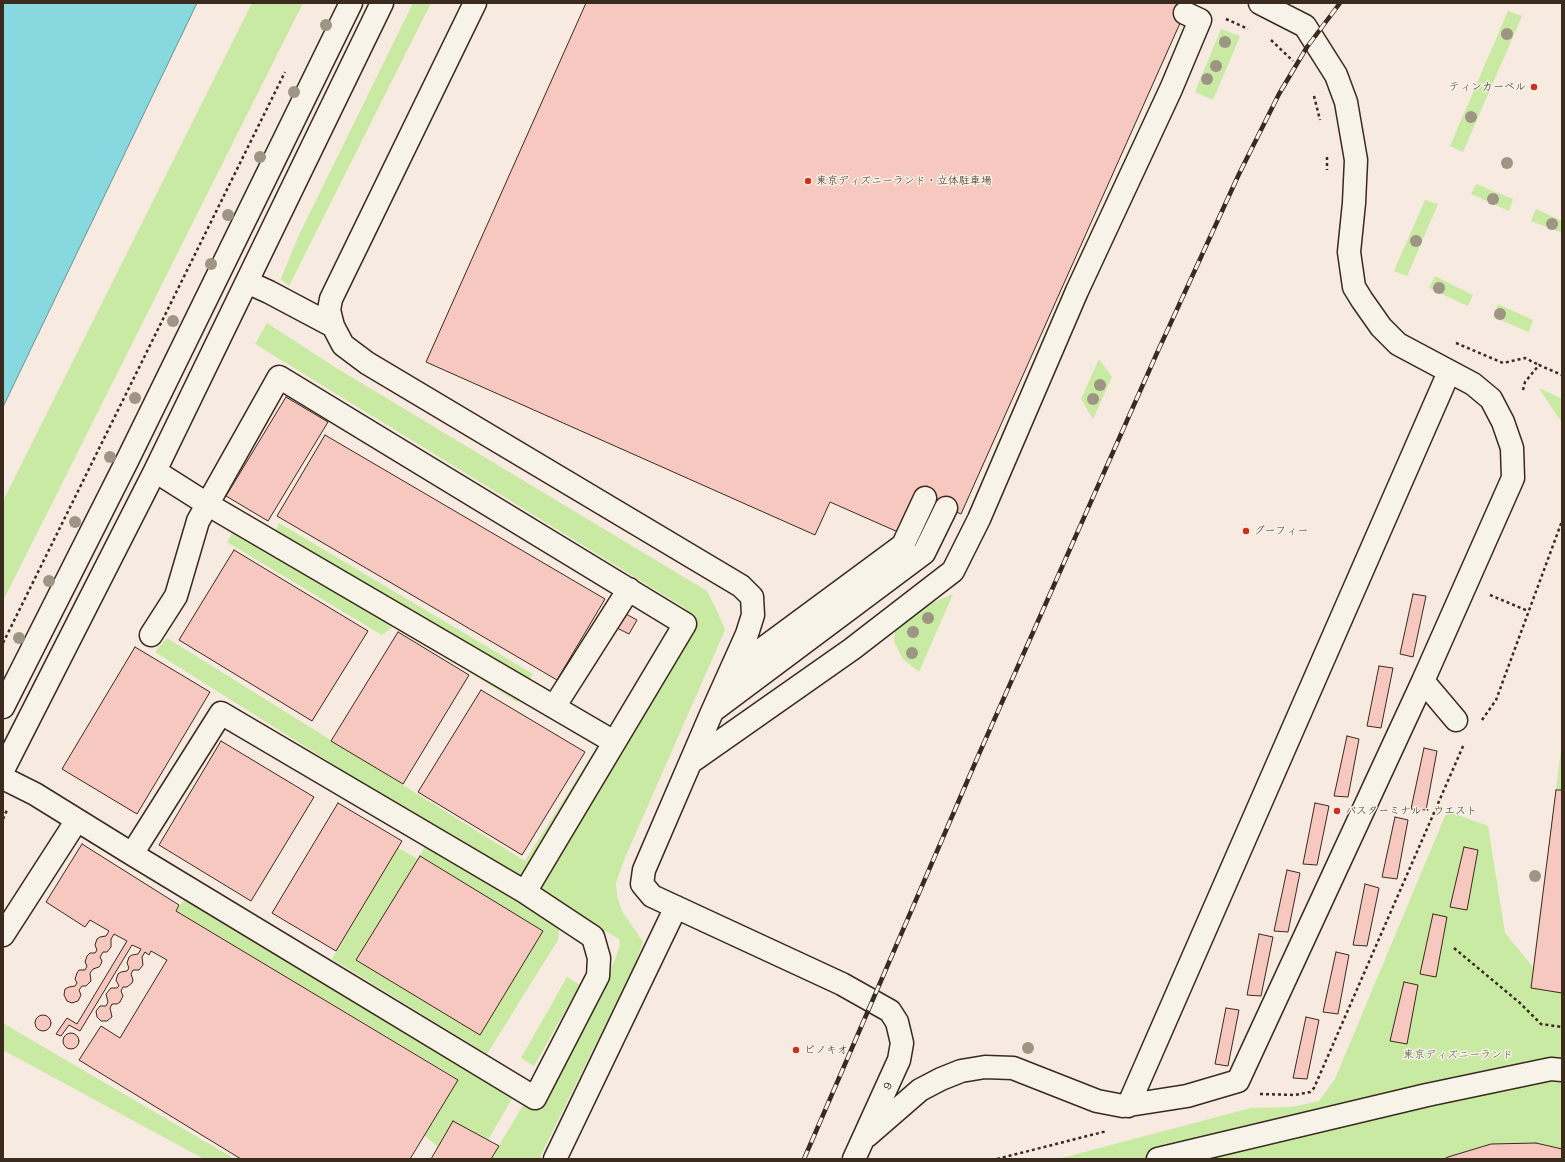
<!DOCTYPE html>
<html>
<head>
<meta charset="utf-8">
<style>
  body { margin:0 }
  #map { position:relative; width:1565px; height:1162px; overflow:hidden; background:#f7eae0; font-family:Mali,sans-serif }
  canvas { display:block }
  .frame { position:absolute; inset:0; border:4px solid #3b2a1e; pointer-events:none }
</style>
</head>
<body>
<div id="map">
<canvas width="1565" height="1162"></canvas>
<div class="frame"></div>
</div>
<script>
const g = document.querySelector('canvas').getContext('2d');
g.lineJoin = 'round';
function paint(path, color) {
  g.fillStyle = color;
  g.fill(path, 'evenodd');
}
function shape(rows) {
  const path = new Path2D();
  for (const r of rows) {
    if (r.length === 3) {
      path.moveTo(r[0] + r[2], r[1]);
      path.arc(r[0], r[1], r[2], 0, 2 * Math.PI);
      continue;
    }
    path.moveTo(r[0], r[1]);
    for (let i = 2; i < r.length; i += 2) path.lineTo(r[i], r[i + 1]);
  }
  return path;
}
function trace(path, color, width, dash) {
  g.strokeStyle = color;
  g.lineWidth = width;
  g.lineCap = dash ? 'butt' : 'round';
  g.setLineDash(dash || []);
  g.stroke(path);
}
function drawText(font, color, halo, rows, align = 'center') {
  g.font = font + ' Mali,"Klee One",sans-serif';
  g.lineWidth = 3;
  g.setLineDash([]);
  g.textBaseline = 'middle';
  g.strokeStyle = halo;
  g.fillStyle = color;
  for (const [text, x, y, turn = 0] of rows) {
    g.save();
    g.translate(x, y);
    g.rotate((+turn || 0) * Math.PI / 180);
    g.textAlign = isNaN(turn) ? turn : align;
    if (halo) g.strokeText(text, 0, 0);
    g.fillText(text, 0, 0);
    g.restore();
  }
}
paint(shape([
  [252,3,303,3,3,601,3,501],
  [413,3,431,3,289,286,281,279,298,237],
  [1508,11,1522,16,1463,152,1450,146],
  [1221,29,1240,36,1213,100,1195,92],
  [1476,184,1513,199,1509,211,1471,194],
  [1425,200,1438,204,1407,276,1394,271],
  [1536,209,1562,221,1562,233,1531,221],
  [1435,276,1473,295,1468,306,1429,288],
  [1498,304,1533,320,1529,332,1493,317],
  [267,323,333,366,707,591,718,613,725,630,624,860,616,883,617,896,622,911,643,942,635,964,539,1159,491,1159,525,1102,545,1102,614,962,620,945,619,939,488,862,155,652,167,638,525,861,685,608,255,344],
  [1099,359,1112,377,1093,419,1081,399],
  [1539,388,1562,399,1562,423],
  [279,523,533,674,517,702,395,625,382,635,227,542,233,532,267,549],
  [953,594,919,672,903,659,894,642,895,631,927,605],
  [1562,743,1562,1159,1058,1159,1251,1108,1292,1107,1319,1101,1335,1079,1447,811,1488,826,1505,933,1533,967],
  [428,841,552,918,559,928,558,940,487,1054,332,959,398,848,418,859,356,960,480,1034,543,931,420,856],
  [186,897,514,1095,488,1140,438,1147,424,1135,458,1079,176,911],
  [567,977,580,985,534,1066,521,1058],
  [3,1023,23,1035,235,1159,204,1159,3,1050]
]), '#c8eaa3');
const water = shape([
  [3,3,197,3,3,407,3,3]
]);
paint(water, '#88d9df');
trace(water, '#699392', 1);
const building = shape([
  [586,3,1189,3,961,514,915,494,898,532,830,502,815,535,426,362,586,3],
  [286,397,328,422,268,521,226,496,286,397],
  [325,435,605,599,557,680,277,516,325,435],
  [234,550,368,631,312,721,179,640,234,550],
  [1413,594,1426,596,1413,657,1400,654,1413,594],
  [626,614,637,620,629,634,617,628,626,614],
  [398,632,469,675,403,784,331,741,398,632],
  [135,647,210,692,137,814,62,769,135,647],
  [1379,666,1393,668,1381,728,1367,726,1379,666],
  [481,690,585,752,522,855,418,792,481,690],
  [1347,736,1359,739,1348,797,1334,796,1347,736],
  [221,741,314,797,251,901,159,845,221,741],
  [1424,748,1437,751,1426,810,1411,809,1424,748],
  [1556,790,1562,790,1562,993,1531,988,1556,790],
  [338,803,402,841,336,951,272,913,338,803],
  [1315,803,1329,806,1317,865,1303,864,1315,803],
  [1395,817,1408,820,1397,879,1382,877,1395,817],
  [82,844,179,905,176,911,458,1080,410,1159,241,1159,79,1060,101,1026,120,1038,167,960,151,951,149,955,145,952,142,957,143,965,139,970,133,970,131,974,133,980,132,983,127,987,123,987,121,991,123,996,120,1002,117,1004,112,1004,110,1008,112,1017,107,1021,101,1021,97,1017,96,1011,100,1006,106,1006,108,1002,106,994,111,988,117,988,119,986,116,980,118,974,121,972,127,971,129,968,127,963,129,957,132,955,138,954,141,949,132,945,80,1031,69,1025,61,1036,56,1034,67,1018,77,1024,127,941,114,934,111,939,111,947,107,952,103,952,100,957,102,961,101,964,99,967,93,969,90,973,91,981,86,986,82,986,79,990,81,995,78,1001,72,1003,67,1001,64,995,65,989,69,987,75,986,77,983,75,979,77,973,79,970,85,970,87,966,85,962,87,956,90,953,95,953,97,950,95,945,97,939,100,937,106,936,109,931,90,920,85,927,46,902,82,844],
  [1464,847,1478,850,1467,910,1450,907,1464,847],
  [420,856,543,931,480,1035,356,960,420,856],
  [1287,870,1300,873,1288,932,1274,931,1287,870],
  [1365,884,1379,888,1367,946,1353,945,1365,884],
  [1433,914,1447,917,1436,977,1420,974,1433,914],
  [1259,934,1273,937,1261,996,1247,995,1259,934],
  [1336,952,1349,955,1338,1014,1323,1012,1336,952],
  [1404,982,1418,985,1407,1044,1390,1041,1404,982],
  [1226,1008,1239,1010,1228,1066,1215,1064,1226,1008],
  [43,1023,8],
  [1306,1017,1319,1020,1307,1079,1293,1078,1306,1017],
  [71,1041,8],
  [453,1121,499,1146,491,1159,431,1159,453,1121],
  [1536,1143,1562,1149,1562,1159,1444,1159,1448,1157,1491,1144,1536,1143]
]);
paint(building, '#f7c8bf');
trace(building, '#3b2a1e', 1);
const minor = shape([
  [475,3,331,299,329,310,333,326,343,345,367,363,741,586,752,597,753,615,747,634,712,712,644,870,642,884,652,896,842,984,890,1011,897,1022,902,1043,899,1060,854,1159],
  [1260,3,1305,26,1336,75,1346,102,1356,160,1354,203,1349,252,1354,287,1362,300,1381,327,1398,344,1473,384,1491,399,1503,422,1512,448,1513,478,1423,681,1456,720],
  [247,282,269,292,333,326],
  [155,471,207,504,614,742],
  [151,635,176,596,198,521,279,377,685,624,525,892],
  [731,672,903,545,925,498],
  [3,707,128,459,351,3],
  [554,707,629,589],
  [714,710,924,553,946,508],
  [691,762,852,649,953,571,979,519,1077,291,1171,89,1200,20,1185,13],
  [3,770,155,471,382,3],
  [3,778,35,794,132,854,535,1098,598,976,599,958,593,937,525,892,221,713,132,854],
  [3,935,77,820],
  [1128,1106,1449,372],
  [867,1136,920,1090,941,1079,961,1071,985,1067,1013,1068,1097,1101,1123,1106,1187,1096,1238,1081,1423,681],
  [555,1159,676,907],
  [1158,1159,1427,1095,1551,1069,1562,1070]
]);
trace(minor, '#3b2a1e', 25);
trace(shape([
  [1226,19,1248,29],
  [1271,40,1293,61],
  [1314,96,1320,120],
  [1327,157,1327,170],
  [1456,343,1503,363,1525,358,1539,365],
  [1523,390,1525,382,1539,365,1562,375],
  [1490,595,1528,611],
  [3,643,285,72],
  [1482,720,1496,700,1562,521],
  [3,819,7,810],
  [1454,948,1520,1003,1541,1024,1562,1027],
  [1260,1094,1295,1095,1310,1092,1314,1088,1464,744],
  [997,1159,1107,1131]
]), '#3b2a1e', 2.5, [3, 3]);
trace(minor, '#f7f3e8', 22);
const rail = shape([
  [804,1159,979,754,1157,353,1239,174,1279,94,1307,47,1340,3]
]);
trace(rail, '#3b2a1e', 4.5);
trace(rail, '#f7f3e8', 3, [9]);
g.fillStyle = '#9f9584';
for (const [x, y] of [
  [326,25],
  [1507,34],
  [1225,42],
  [1216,66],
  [1207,79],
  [294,92],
  [1471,117],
  [260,157],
  [1507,163],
  [1493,199],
  [228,215],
  [1552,224],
  [1416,241],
  [211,264],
  [1439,288],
  [1500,314],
  [173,321],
  [1100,385],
  [135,398],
  [1093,399],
  [110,457],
  [75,522],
  [49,581],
  [928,618],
  [913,632],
  [19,638],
  [912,653],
  [1535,876],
  [1028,1048]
]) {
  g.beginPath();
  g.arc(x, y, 6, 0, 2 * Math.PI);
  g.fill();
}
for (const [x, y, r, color] of [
  [1534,87,4,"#c8321e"],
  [808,181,4,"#c8321e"],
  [1246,531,4,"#c8321e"],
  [1337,811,4,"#c8321e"],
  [796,1050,4,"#c8321e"]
]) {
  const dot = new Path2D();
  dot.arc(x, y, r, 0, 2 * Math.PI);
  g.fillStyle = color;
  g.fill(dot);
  trace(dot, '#f7f3e8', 1.5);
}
drawText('11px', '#3b2a1e', '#f7f3e8', [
  ["ティンカーベル",1526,87,"right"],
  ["東京ディズニーランド・立体駐車場",816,181],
  ["グーフィー",1254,531],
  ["バスターミナル・ウエスト",1345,811],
  ["ピノキオ",804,1050]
], 'left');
drawText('11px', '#575039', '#f7f3e8', [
  ["東京ディズニーランド",1458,1055]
]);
drawText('11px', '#3b2a1e', '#f7f3e8', [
  ["9",888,1086,-65]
]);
</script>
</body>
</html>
